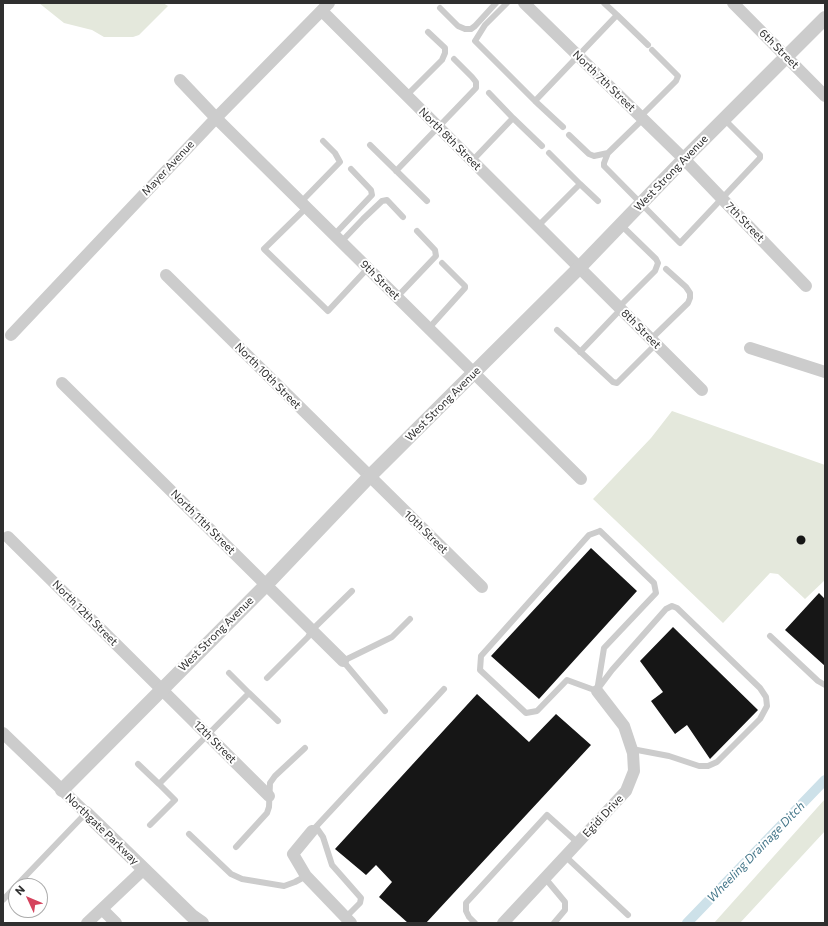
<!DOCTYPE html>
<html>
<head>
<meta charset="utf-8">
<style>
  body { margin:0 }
  #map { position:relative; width:828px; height:926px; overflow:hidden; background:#fff; font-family:Commissioner,sans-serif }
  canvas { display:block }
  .frame { position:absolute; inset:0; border:4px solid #2f2f2f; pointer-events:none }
  .north { position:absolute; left:8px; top:878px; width:40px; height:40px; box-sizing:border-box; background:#fff; border:1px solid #acacac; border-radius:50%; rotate:314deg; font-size:11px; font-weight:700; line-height:16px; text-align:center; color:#2f2f2f }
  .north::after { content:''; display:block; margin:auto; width:14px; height:18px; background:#d5435d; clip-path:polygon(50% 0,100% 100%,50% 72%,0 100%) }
</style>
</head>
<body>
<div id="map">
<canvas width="828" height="926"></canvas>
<div class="frame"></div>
<div class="north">N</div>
</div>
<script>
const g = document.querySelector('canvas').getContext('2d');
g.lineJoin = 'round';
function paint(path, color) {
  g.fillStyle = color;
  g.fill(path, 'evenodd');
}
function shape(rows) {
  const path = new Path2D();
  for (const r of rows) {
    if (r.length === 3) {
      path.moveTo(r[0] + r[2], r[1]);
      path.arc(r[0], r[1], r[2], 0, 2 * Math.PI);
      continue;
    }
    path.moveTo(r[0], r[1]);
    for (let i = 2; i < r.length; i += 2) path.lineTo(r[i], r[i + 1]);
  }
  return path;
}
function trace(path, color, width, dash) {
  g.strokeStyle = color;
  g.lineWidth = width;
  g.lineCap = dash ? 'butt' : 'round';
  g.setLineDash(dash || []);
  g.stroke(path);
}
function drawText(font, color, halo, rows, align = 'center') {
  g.font = font + ' Commissioner,sans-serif';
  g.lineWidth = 4;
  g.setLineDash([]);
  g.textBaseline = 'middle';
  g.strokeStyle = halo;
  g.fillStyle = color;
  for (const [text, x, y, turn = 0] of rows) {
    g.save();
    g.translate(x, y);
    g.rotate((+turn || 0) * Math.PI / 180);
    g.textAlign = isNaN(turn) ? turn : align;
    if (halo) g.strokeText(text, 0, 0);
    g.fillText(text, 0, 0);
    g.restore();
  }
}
paint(shape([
  [39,3,163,3,168,6,139,35,133,37,104,37,92,30,64,23],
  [672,411,825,465,825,580,805,599,778,574,770,573,723,623,593,499,651,438],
  [825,799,825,831,740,923,714,923]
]), '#e4e8dc');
trace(shape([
  [687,923,825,780]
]), '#cde1e9', 10);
paint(shape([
  [801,540,4.5],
  [591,548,637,591,539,699,491,656],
  [819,593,825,599,825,666,785,630],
  [673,627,758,710,710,759,687,725,675,734,651,701,663,692,640,661],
  [477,694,529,742,556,714,591,745,426,923,408,923,379,897,392,882,376,865,366,875,335,849]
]), '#161616');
trace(shape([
  [507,3,485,25,475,41,535,101,617,15,648,45],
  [604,3,617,15],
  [440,8,458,26,465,29,471,29,475,26,496,3],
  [407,95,442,60,445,53,445,48,428,32],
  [535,101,563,127],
  [641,116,676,81,678,76,652,50],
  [513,118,542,146],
  [643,119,608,153,604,163,604,166,680,243,760,158,760,155,724,119],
  [569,135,589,154,594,156,608,153],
  [370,145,427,201],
  [549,153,580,184],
  [472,161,513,118,489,93],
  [396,171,476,88,476,82,472,77,454,59],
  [301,202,340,162,335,153,323,141],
  [307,207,264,249,328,311,368,268],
  [538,226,580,184,598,201],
  [334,235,372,195,371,190,351,169],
  [341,242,363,219,382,201,387,200,403,217],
  [397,297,436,256,435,250,417,231],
  [619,307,655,271,658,263,656,259,621,225],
  [429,328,465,288,465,286,442,263],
  [557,330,613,382,617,383,656,344],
  [651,339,688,303,690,298,690,293,686,287,666,269],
  [580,352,621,309],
  [600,531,654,583,656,593,604,648,597,691,567,680,537,711,526,713,480,670,481,656,589,535,600,531],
  [770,636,818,681,825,685],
  [267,678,308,637,312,630,352,591],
  [597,690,612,670,666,609,672,606,677,608,760,688,766,697,767,706,760,719,717,762,708,766,699,766,669,756,632,749],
  [249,693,278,721],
  [385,711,343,661,392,637,410,619],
  [138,764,159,784],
  [150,825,175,800,159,784,249,693,229,673],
  [316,827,323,837,332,865,361,898,360,903,346,917],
  [312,831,444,689],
  [189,834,231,874,242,879,284,886,295,882,306,876],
  [236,847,267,813,269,807,270,783,275,776,305,748],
  [565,856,628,915],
  [545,878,565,902,565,910,554,923],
  [16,886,86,813],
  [3,900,16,886],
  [475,923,469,917,466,911,466,903,547,815,578,843]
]), '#ccc', 6);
trace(shape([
  [524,3,684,159,806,286],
  [733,3,825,96],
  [322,11,702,390],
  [180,80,216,118,581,479],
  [166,275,482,587],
  [11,335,216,118,329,3],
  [750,348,825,372],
  [62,383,343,661],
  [8,537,269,796],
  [3,733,86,813],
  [312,831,293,854,306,876,351,923],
  [102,909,116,923],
  [87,923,144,869],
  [503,923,626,791,634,771,633,753,624,726,597,691]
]), '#ccc', 12);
trace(shape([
  [62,790,266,585,369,477,579,268,684,159,825,18],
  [86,813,192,916,202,923]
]), '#ccc', 14);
drawText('11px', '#2f2f2f', '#fff', [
  ["6th Street",779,49,45],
  ["North 7th Street",604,81,44],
  ["North 8th Street",450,139,45],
  ["Mayer Avenue",168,168,-47],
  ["West Strong Avenue",671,173,-46],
  ["7th Street",745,222,46],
  ["9th Street",380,280,45],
  ["8th Street",641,329,45],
  ["North 10th Street",268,376,45],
  ["West Strong Avenue",443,404,-45],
  ["North 11th Street",203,522,45],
  ["10th Street",426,532,44],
  ["North 12th Street",85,613,45],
  ["West Strong Avenue",216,634,-45],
  ["12th Street",215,742,45],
  ["Egidi Drive",603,816,-47],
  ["Northgate Parkway",102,829,44]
]);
drawText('italic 12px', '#45778a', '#fff', [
  ["Wheeling Drainage Ditch",756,852,-46]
]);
</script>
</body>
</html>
